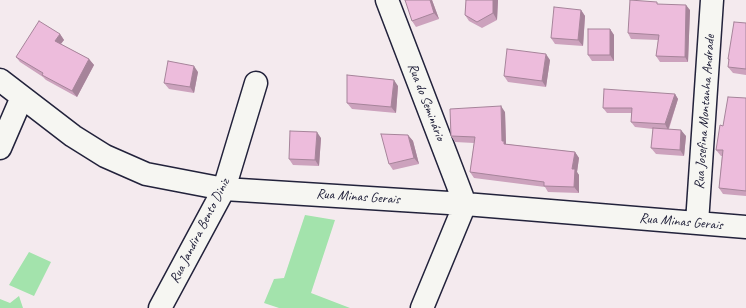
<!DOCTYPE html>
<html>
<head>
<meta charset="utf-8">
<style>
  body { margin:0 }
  canvas { display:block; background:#f4eaee }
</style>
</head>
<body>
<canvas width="746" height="308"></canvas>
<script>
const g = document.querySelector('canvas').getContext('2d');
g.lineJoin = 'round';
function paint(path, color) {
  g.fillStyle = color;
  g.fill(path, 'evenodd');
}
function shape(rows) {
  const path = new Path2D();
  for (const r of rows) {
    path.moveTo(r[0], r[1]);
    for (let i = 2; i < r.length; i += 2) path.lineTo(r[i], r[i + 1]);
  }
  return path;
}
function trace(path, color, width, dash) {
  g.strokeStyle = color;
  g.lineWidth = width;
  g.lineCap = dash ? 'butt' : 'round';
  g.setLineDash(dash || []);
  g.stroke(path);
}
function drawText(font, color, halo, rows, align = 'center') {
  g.font = font + ' Caveat,sans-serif';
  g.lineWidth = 3;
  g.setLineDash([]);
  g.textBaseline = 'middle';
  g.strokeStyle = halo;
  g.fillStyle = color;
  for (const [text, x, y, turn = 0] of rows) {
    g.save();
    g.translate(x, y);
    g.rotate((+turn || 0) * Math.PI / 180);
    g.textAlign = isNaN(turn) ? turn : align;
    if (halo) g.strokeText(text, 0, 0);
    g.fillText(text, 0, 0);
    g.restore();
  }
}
paint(shape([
  [305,215,335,220,311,293,350,308,279,308,264,303,274,279,284,278],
  [29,252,51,262,34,296,9,285],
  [19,296,23,308,0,308,0,299,10,303]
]), '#a3e3ac');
const minor = shape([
  [387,0,465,204],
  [0,80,73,136,105,156,146,174,224,189,465,204,746,227],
  [0,148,22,97],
  [697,223,712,0],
  [160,308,224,189,256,83],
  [422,308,465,204]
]);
trace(minor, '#22223b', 25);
trace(minor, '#f6f6f2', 22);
paint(shape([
  [432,0,439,19,416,27,412,21],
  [466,0,498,0,497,20,482,28,469,21,465,15],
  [658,4,690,10,688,62,660,62,656,56,658,40,631,39,628,33],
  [581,10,585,16,583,46,555,44,551,38],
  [746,23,746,75,733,73,728,67,729,61,728,59],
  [610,29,614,35,614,61,592,61,588,55],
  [60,34,64,40,61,44,89,59,94,65,77,97,46,80,43,77,20,62,16,57],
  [550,60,546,87,508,82,504,76],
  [198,72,194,93,169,89,164,83],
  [398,86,396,113,352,109,347,103],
  [675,94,678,99,669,129,686,136,684,156,656,154,651,148,653,129,635,127,631,122,631,113,607,113,603,108],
  [746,98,746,196,723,194,719,188,722,156,721,156,716,150,723,126],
  [505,112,506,144,575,152,579,158,577,172,579,175,579,193,548,192,545,187,474,178,470,172,474,143,455,142,451,136],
  [408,135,413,141,419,164,393,170,389,164],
  [321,138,319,166,293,165,289,159]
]), '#cca2bd');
paint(shape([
  [430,0,432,0,439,19,434,13],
  [493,0,498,0,497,20,493,13],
  [686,5,690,10,688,62,685,57],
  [581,10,585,16,583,46,578,40],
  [610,29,614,35,614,61,610,55],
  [60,34,64,40,59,46,55,41],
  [546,54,550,60,546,87,542,81],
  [89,59,94,65,77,97,72,91],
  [194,66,198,72,194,93,190,87],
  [394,80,398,86,396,113,391,107],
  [675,94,678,99,668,130,665,124],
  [501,106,505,112,506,144,504,144,502,141],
  [681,130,686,136,684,156,680,150],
  [317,132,321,138,319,166,315,160],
  [408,135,413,141,419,164,414,158],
  [575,152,579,158,577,172,579,175,579,193,574,187,572,169]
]), '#a6849a');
const building = shape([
  [405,0,430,0,434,13,412,21,405,0],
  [466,0,493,0,493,13,477,22,465,15,466,0],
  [630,0,657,2,657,4,686,5,685,57,656,56,659,35,628,33,630,0],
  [554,7,581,10,578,40,551,38,554,7],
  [39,21,60,34,55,41,89,59,72,91,42,75,43,73,16,57,39,21],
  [734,22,746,23,746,69,728,67,729,59,728,59,734,22],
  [588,29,610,29,610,55,588,55,588,29],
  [507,49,546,54,542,81,504,76,507,49],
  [168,61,194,66,190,87,164,83,168,61],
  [347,75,394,80,391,107,347,103,347,75],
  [604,89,675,94,665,124,631,122,632,108,603,108,604,89],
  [728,97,746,98,746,191,719,188,723,150,716,150,720,125,723,126,728,97],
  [501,106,502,141,504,141,504,144,575,152,572,169,575,169,574,187,544,186,544,182,470,172,475,137,451,136,450,109,501,106],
  [653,128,681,130,680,150,651,148,653,128],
  [290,131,317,132,315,160,289,159,290,131],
  [381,134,408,135,414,158,389,164,381,134]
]);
paint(building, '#edbcdc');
trace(building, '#a6849a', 1);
drawText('14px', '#22223b', '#f6f6f2', [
  ["Rua do Seminário",426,102,69],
  ["Rua Josefina Montanha Andrade",705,112,-86],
  ["Rua Minas Gerais",358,197,4],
  ["Rua Minas Gerais",681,222,5],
  ["Rua Jandira Bento Diniz",200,231,-63]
]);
</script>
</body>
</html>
